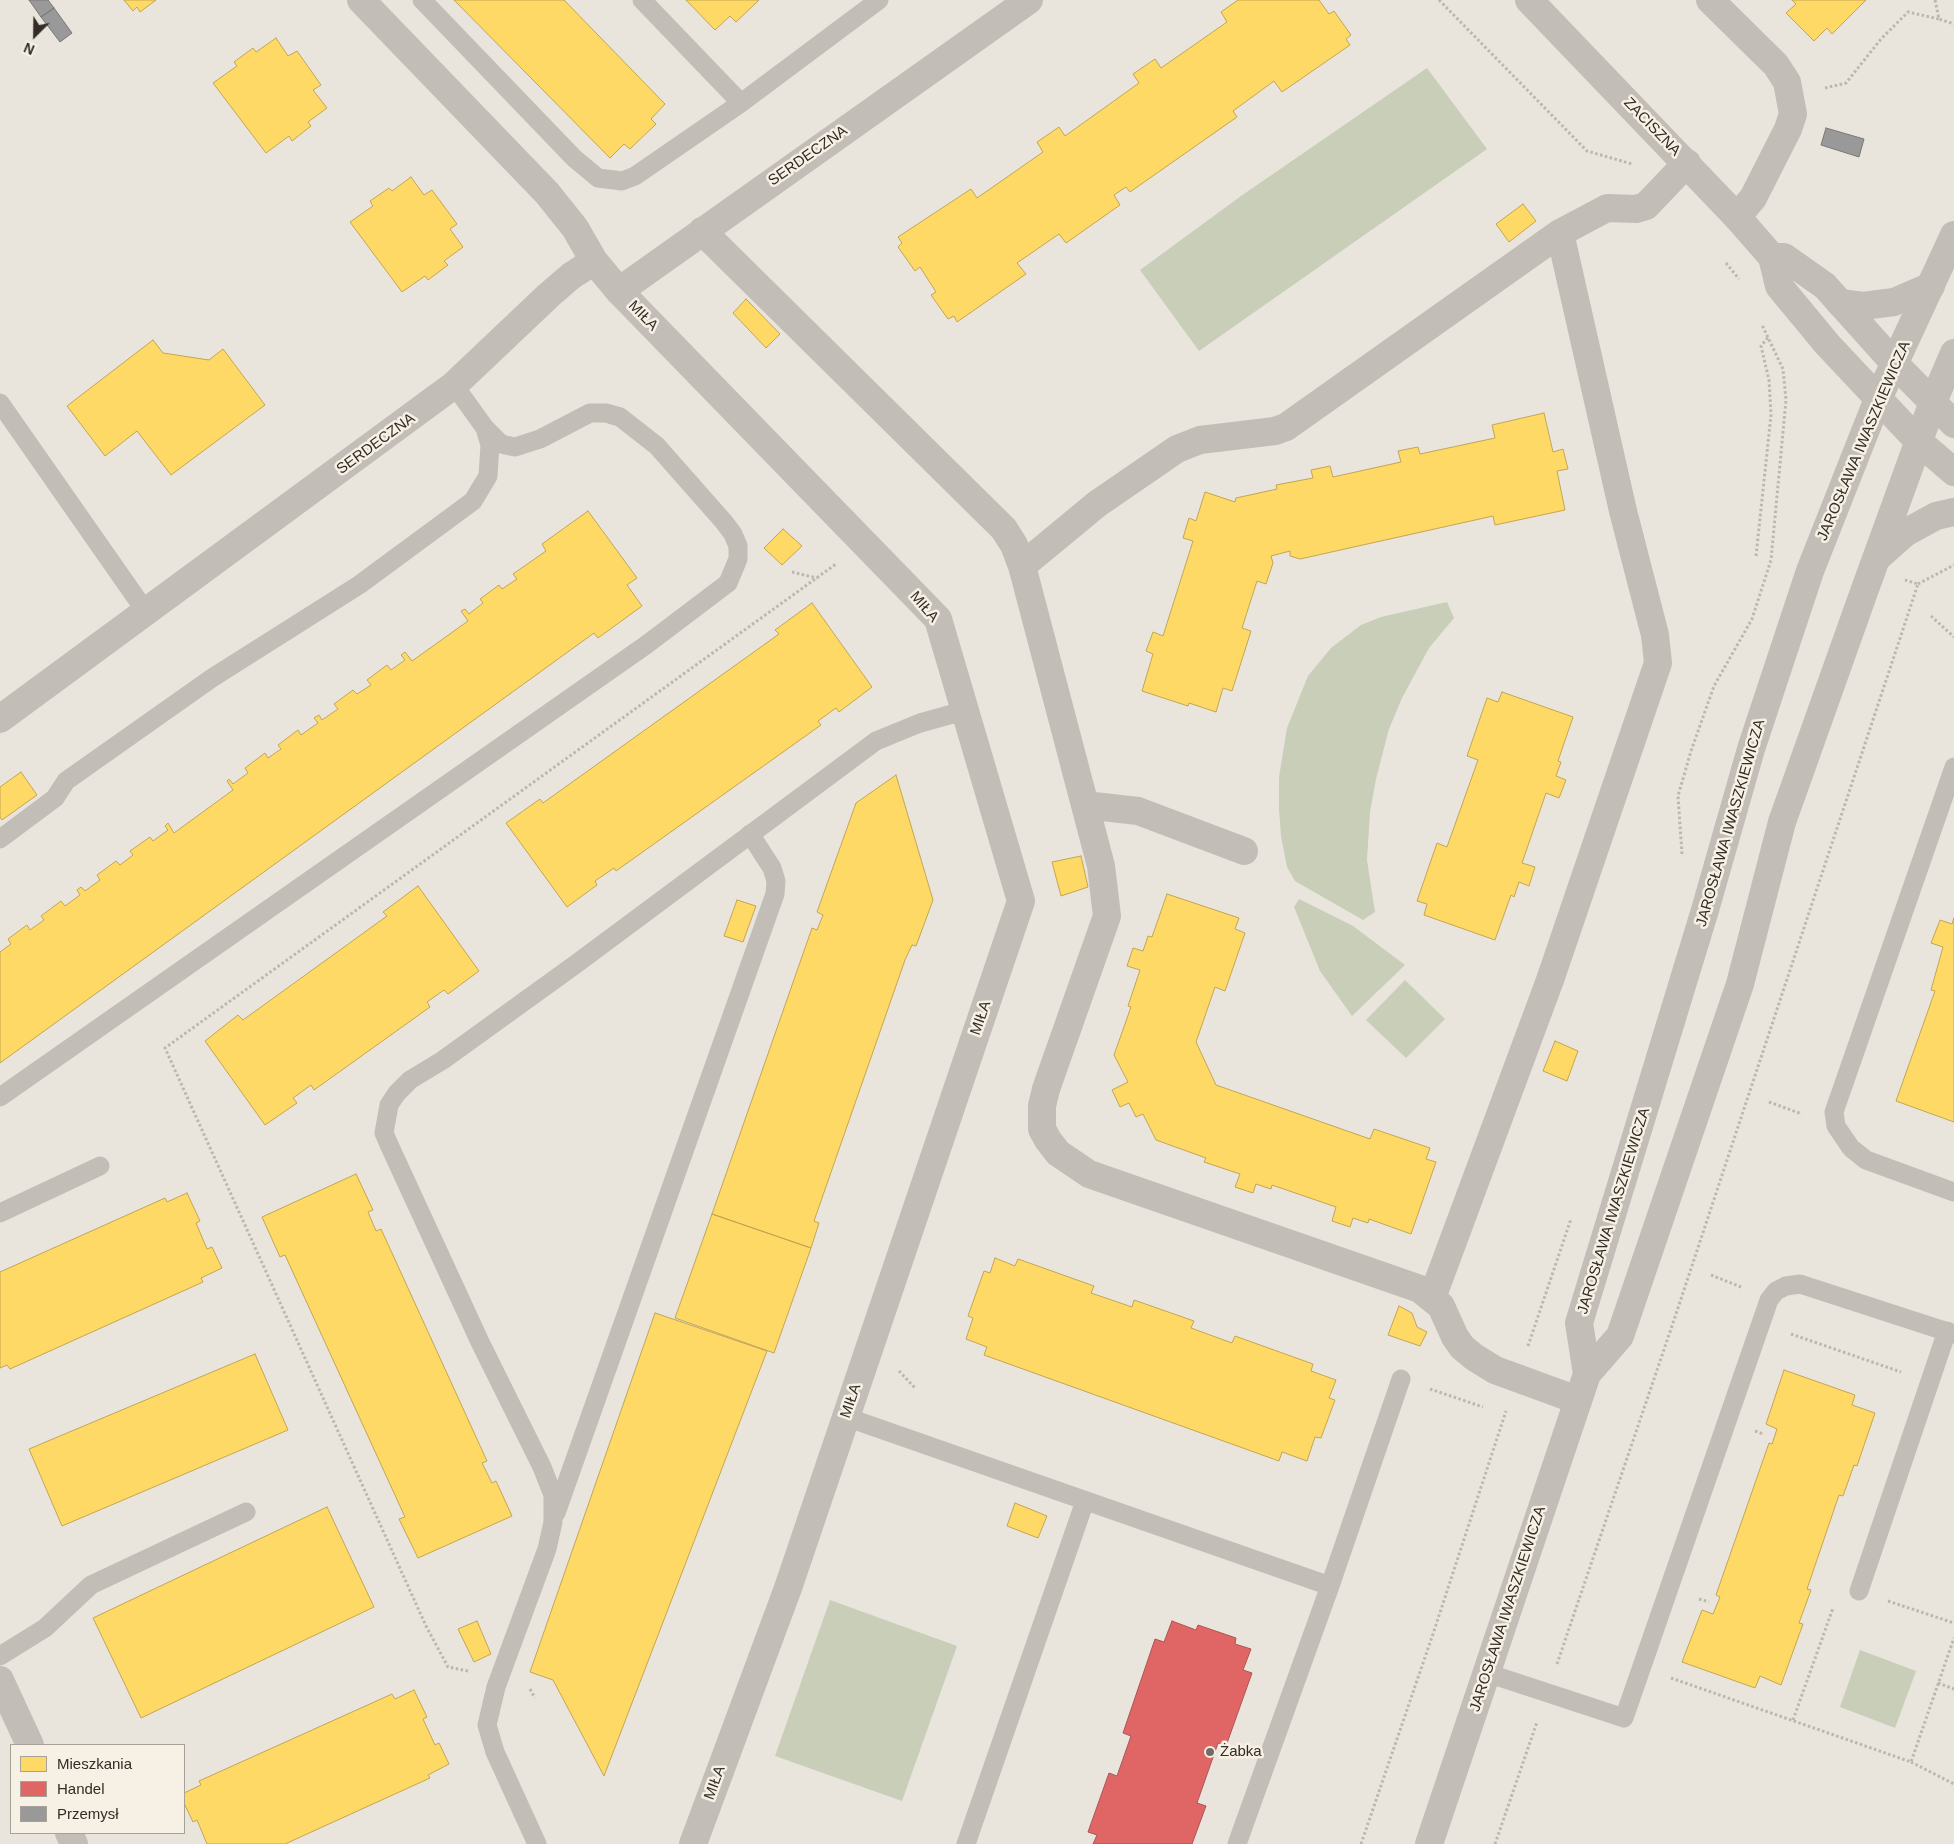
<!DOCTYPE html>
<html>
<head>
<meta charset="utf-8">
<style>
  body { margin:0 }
  #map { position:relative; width:1954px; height:1844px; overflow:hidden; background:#e9e5dd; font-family:Arial,sans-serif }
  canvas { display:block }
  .legend { position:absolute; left:10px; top:1744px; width:175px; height:90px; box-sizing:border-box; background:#f7f0e4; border:1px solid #a8a198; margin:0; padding:6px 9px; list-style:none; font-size:15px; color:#322b26 }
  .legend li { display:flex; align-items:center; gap:10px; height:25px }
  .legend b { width:25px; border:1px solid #a8a198 }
  .north { position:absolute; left:10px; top:10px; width:50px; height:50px; -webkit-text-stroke:4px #f7f0e4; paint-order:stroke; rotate:203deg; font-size:14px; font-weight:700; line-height:20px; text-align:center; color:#322b26 }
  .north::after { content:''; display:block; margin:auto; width:18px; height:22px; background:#322b26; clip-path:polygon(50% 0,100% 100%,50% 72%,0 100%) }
</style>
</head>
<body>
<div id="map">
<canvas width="1954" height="1844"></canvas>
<ul class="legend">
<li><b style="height:14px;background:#ffd966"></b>Mieszkania</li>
<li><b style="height:14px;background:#e06666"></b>Handel</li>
<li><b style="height:14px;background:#999"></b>Przemysł</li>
</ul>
<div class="north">N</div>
</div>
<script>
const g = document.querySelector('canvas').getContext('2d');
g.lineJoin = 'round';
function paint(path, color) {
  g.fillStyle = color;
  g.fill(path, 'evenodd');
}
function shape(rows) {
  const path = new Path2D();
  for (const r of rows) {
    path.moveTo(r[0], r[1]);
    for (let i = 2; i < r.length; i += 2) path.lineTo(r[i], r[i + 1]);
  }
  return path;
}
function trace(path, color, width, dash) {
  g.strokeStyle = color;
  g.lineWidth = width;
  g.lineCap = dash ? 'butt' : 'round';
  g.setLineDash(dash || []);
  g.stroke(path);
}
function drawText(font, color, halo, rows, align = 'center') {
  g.font = font + ' Arial,sans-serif';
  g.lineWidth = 5;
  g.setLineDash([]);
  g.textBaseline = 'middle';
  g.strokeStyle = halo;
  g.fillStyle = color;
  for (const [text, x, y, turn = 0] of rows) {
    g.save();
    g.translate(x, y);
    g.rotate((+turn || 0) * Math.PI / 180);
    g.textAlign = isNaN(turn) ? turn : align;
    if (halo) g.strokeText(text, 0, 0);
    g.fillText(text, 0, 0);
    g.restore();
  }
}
paint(shape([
  [1427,68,1487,149,1199,351,1140,270,1241,196],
  [1447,602,1454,618,1429,648,1402,698,1389,729,1376,779,1370,812,1367,860,1375,912,1363,920,1295,881,1287,867,1281,836,1279,809,1279,777,1287,728,1308,676,1331,648,1361,625,1381,617],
  [1299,899,1353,926,1405,965,1352,1016,1320,971,1294,907],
  [1405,980,1445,1019,1406,1058,1366,1020],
  [830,1600,957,1646,902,1801,775,1756],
  [1860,1650,1916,1671,1895,1728,1840,1707]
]), '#c8ceb8');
const homes = shape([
  [124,0,156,0,140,12,137,7,133,11,124,0],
  [454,0,564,0,665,104,651,119,656,124,630,149,624,144,610,158,454,0],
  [686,0,759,0,736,22,730,16,715,30,686,0],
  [1238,0,1319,0,1329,14,1334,11,1351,35,1346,39,1350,45,1282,92,1274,81,1233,111,1237,117,1130,192,1126,187,1114,195,1120,205,1066,243,1059,234,1017,263,1026,274,957,322,954,316,948,319,931,295,936,292,920,267,915,271,898,247,902,243,898,237,971,189,977,198,1043,152,1037,142,1059,127,1065,136,1139,83,1133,74,1155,59,1161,68,1227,22,1221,12,1238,0],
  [1792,0,1866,0,1832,34,1827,28,1814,41,1786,13,1796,4,1792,0],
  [276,38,288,56,297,51,321,85,313,90,327,108,308,122,311,126,292,141,289,136,266,153,213,83,237,66,234,62,253,48,256,52,276,38],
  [411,177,424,195,432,190,457,224,450,229,463,247,444,261,448,265,428,280,425,276,402,292,350,222,373,206,370,201,389,188,392,191,411,177],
  [1523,204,1536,221,1509,242,1496,224,1523,204],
  [746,299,780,334,766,348,733,313,746,299],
  [153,340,163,353,209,360,223,349,265,405,171,475,137,431,105,456,67,406,153,340],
  [1544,413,1553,452,1563,449,1568,469,1557,471,1565,510,1495,525,1493,516,1300,559,1290,556,1290,551,1271,556,1273,563,1266,584,1257,581,1242,628,1251,631,1232,691,1223,688,1216,712,1189,703,1188,706,1142,691,1153,654,1146,651,1153,632,1163,636,1193,541,1183,538,1189,518,1196,521,1205,492,1235,502,1236,498,1277,489,1276,485,1313,478,1311,470,1330,466,1333,477,1401,462,1398,451,1418,447,1420,454,1495,438,1492,425,1544,413],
  [588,511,637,578,627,585,642,606,598,638,594,633,0,1063,0,952,11,944,8,939,27,925,30,930,44,920,41,916,61,901,65,906,80,895,77,890,81,887,85,891,100,880,97,875,116,861,120,865,133,855,130,851,150,837,153,841,168,830,165,826,168,823,174,833,233,790,227,781,229,779,233,784,248,773,245,768,265,753,268,758,281,749,278,745,298,730,301,735,318,723,314,718,319,715,322,720,338,709,334,704,353,690,357,694,371,685,367,680,387,665,391,670,405,660,401,655,405,652,412,661,468,621,461,611,465,609,469,614,483,603,480,599,499,585,502,589,517,579,513,574,546,551,542,544,588,511],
  [783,529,802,546,782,565,764,548,783,529],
  [812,603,872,687,839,712,836,708,818,721,821,725,616,871,614,868,595,881,597,885,567,907,506,823,540,799,543,803,779,634,775,630,812,603],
  [1502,692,1573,717,1558,761,1561,762,1556,776,1566,780,1559,798,1546,793,1522,863,1535,867,1529,886,1519,882,1514,897,1511,895,1495,940,1424,915,1427,904,1417,901,1437,843,1447,847,1478,760,1467,756,1487,698,1498,702,1502,692],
  [21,772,37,795,2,820,0,817,0,787,21,772],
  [896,775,933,900,916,946,912,945,905,960,814,1221,819,1223,811,1248,712,1214,812,928,817,930,823,915,817,912,856,803,896,775],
  [1081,856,1088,887,1061,896,1052,862,1081,856],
  [418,886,479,971,448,994,444,990,427,1002,430,1007,314,1090,311,1085,293,1098,297,1103,265,1125,205,1041,238,1015,243,1020,387,916,383,912,418,886],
  [1167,894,1239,918,1235,929,1245,933,1225,991,1215,987,1196,1042,1216,1085,1370,1139,1374,1129,1430,1148,1426,1159,1436,1162,1411,1234,1369,1219,1368,1223,1353,1218,1350,1227,1332,1221,1336,1207,1272,1185,1271,1189,1256,1184,1253,1193,1235,1187,1240,1174,1204,1162,1206,1158,1156,1140,1143,1114,1136,1117,1129,1103,1120,1107,1112,1090,1128,1082,1114,1055,1131,1007,1128,1006,1140,970,1127,966,1133,948,1143,951,1148,936,1152,937,1167,894],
  [737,900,756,906,743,942,724,936,737,900],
  [1954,918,1954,1122,1896,1101,1935,991,1931,990,1943,947,1931,943,1940,920,1952,924,1954,918],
  [1555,1041,1578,1051,1567,1081,1543,1071,1555,1041],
  [356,1174,373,1210,368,1212,376,1231,381,1229,487,1461,482,1463,492,1483,496,1481,512,1516,418,1558,399,1519,405,1517,285,1255,280,1257,262,1217,356,1174],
  [187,1193,200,1221,196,1223,207,1249,212,1247,222,1268,201,1278,203,1282,10,1369,7,1365,0,1368,0,1272,165,1198,167,1202,187,1193],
  [712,1214,811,1248,774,1353,675,1318,712,1214],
  [995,1258,1015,1266,1018,1259,1094,1286,1091,1293,1132,1307,1134,1300,1194,1321,1191,1328,1232,1343,1235,1336,1313,1364,1311,1371,1336,1380,1329,1398,1335,1400,1321,1438,1315,1437,1307,1461,1282,1452,1279,1461,984,1355,987,1347,966,1339,973,1318,968,1316,984,1271,990,1273,995,1258],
  [1399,1306,1412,1313,1417,1327,1427,1332,1420,1346,1388,1335,1399,1306],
  [655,1313,767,1351,604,1776,553,1680,530,1672,655,1313],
  [255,1354,288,1430,62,1526,29,1449,255,1354],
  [1784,1370,1855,1395,1852,1405,1875,1413,1857,1466,1854,1465,1843,1496,1839,1495,1807,1589,1811,1590,1799,1623,1803,1624,1781,1685,1760,1676,1755,1688,1682,1662,1702,1610,1713,1614,1720,1597,1716,1595,1769,1443,1772,1444,1777,1429,1766,1424,1784,1370],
  [1015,1503,1047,1516,1038,1538,1007,1526,1015,1503],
  [327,1507,374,1607,141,1718,93,1618,327,1507],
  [477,1621,491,1654,474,1662,458,1629,477,1621],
  [414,1690,427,1717,423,1719,435,1745,439,1743,449,1764,428,1775,430,1778,285,1844,207,1844,197,1820,193,1822,184,1803,184,1793,201,1785,199,1781,392,1694,395,1699,414,1690]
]);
paint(homes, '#ffd966');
trace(homes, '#c2a553', 1);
const shops = shape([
  [1172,1621,1196,1630,1198,1625,1236,1638,1235,1644,1251,1649,1243,1670,1252,1673,1226,1746,1218,1743,1197,1803,1206,1806,1192,1844,1093,1844,1097,1835,1088,1832,1109,1773,1117,1776,1131,1736,1123,1733,1155,1639,1164,1642,1172,1621]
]);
paint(shops, '#e06666');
trace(shops, '#ac5453', 1);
const industry = shape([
  [29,0,48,0,54,8,41,17,29,0],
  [54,8,72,33,60,42,41,17,54,8],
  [1826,128,1864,139,1859,157,1821,145,1826,128]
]);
paint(industry, '#999');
trace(industry, '#7a7876', 1);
trace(shape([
  [1439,0,1587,151,1632,164],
  [1935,0,1939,19,1954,24],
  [1825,88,1846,83,1881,39,1908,12,1939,19],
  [1726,263,1739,279],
  [1756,556,1771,415,1769,380,1761,346,1769,336],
  [792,572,817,578],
  [1918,584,1954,565],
  [1931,616,1954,637],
  [1682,854,1678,796,1691,751,1714,686,1752,619,1771,560,1786,400,1783,369,1762,325],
  [1769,1102,1802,1114],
  [1711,1275,1741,1287],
  [1791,1334,1901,1372],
  [1528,1346,1571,1219],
  [899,1371,915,1388],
  [1430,1389,1483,1407],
  [1755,1431,1763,1434],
  [1699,1599,1709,1602],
  [1888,1601,1954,1623],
  [1557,1664,1672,1326,1918,584,1905,580],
  [468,1671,448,1667,426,1626,165,1048,836,564],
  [1671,1678,1911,1762,1954,1638],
  [1938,1683,1954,1689],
  [530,1689,535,1698],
  [1793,1720,1833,1608],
  [1911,1762,1954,1784],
  [1361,1844,1433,1634,1506,1411],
  [1495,1844,1537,1722]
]), '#bbb6af', 3, [2.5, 2.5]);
trace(shape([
  [422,0,574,158,598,178,622,181,635,176,741,103,879,0],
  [642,0,741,103],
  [0,403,146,612],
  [1954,767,1834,1112,1836,1126,1851,1148,1866,1160,1954,1192],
  [0,839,55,798,66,781,212,678,359,585,473,501,488,476,490,445,485,428],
  [0,1097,646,645,728,583,738,559,738,546,733,534,724,522,657,446,620,417,606,413,590,413,540,439,515,447,501,444,485,428,454,385],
  [0,1213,100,1166],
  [846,1417,1330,1586],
  [556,1513,775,894,776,881,772,868,750,834],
  [1859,1591,1947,1331],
  [0,1656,45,1628,91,1585,246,1512],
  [1487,1673,1624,1718,1769,1300,1776,1291,1786,1286,1800,1284,1954,1334],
  [537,1844,495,1752,487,1725,496,1687,547,1549,553,1522,553,1495,542,1467,480,1342,391,1149,384,1133,389,1105,397,1093,410,1080,443,1060,576,964,876,741,920,723,967,710],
  [966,1844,1085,1501],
  [1237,1844,1330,1586,1401,1379]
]), '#c2bdb7', 19);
trace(shape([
  [361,0,547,193,575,228,594,261,619,291,938,619,1021,901,788,1588,693,1844],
  [1710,0,1776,65,1787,82,1793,114,1788,129,1753,198,1737,217],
  [702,231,1004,529,1014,545,1022,566],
  [619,291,1029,0],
  [1840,303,1863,306,1894,302,1931,286],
  [0,719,454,385,549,295,571,276,594,261],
  [1085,805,1138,811,1244,851],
  [1432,1298,1550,980,1658,663,1655,635,1623,511,1560,233],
  [1577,1400,1495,1370,1474,1357,1462,1347,1455,1337,1441,1306,1420,1289,1089,1174,1058,1153,1048,1140,1042,1129,1042,1106,1046,1089,1107,916,1101,866,1022,566,1097,504,1177,449,1200,440,1275,431,1286,427,1560,233,1607,208,1636,209,1646,206,1687,163],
  [0,1680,30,1745],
  [69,1833,74,1844]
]), '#c2bdb7', 28);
trace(shape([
  [1529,0,1737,217,1772,257,1779,286,1827,344,1919,442,1954,472],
  [1772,257,1784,257,1825,286,1895,364,1954,424],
  [1878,557,1905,533,1936,516,1954,512],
  [1587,1374,1579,1323,1705,910,1751,749,1810,571,1855,457,1878,399,1954,235],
  [1429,1844,1587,1374,1620,1336,1740,984,1782,822,1865,589,1933,402,1954,353]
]), '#c2bdb7', 28);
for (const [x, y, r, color] of [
  [1210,1752,5,"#726c66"]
]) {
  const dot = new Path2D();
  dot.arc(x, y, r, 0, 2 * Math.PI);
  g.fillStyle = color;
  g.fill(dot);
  trace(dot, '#f7f0e4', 2);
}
drawText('15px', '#322b26', '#f7f0e4', [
  ["ZACISZNA",1652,127,46],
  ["SERDECZNA",808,156,-35],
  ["MIŁA",643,316,46],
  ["JAROSŁAWA IWASZKIEWICZA",1864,441,-67],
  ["SERDECZNA",376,444,-36],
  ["MIŁA",924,607,49],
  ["JAROSŁAWA IWASZKIEWICZA",1731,823,-74],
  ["MIŁA",981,1018,-71],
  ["JAROSŁAWA IWASZKIEWICZA",1614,1211,-73],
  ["MIŁA",851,1401,-71],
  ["JAROSŁAWA IWASZKIEWICZA",1508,1609,-72],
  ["MIŁA",715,1783,-70]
]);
drawText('15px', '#322b26', '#f7f0e4', [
  ["Żabka",1220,1752]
], 'left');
</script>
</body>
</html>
